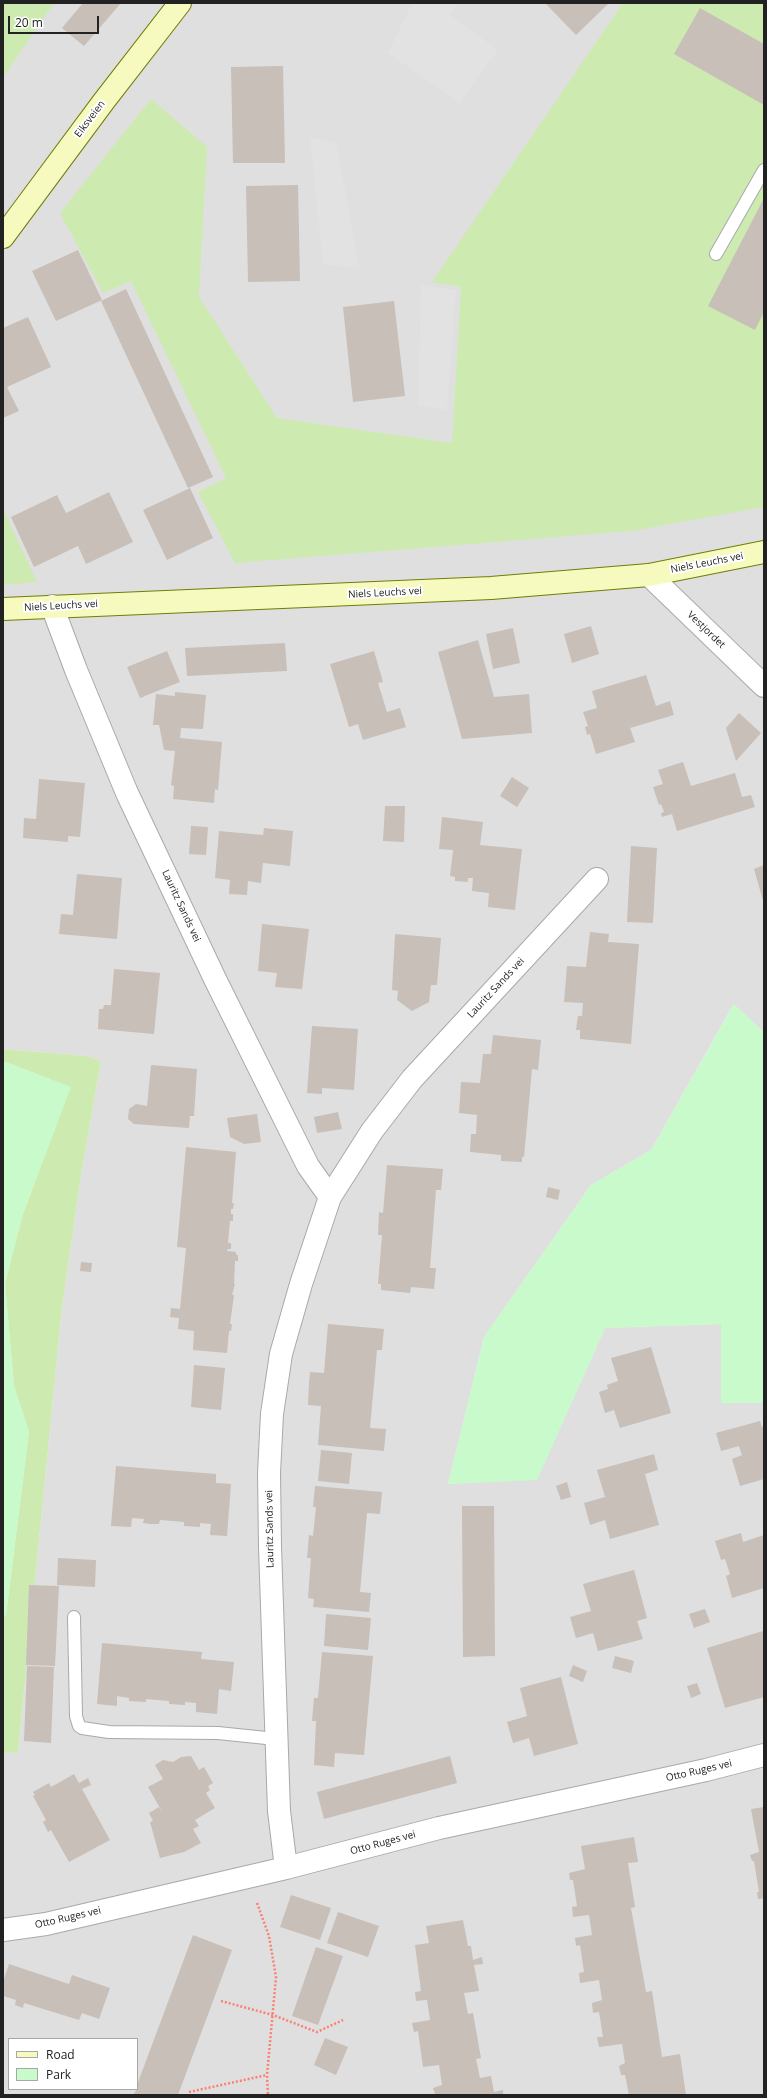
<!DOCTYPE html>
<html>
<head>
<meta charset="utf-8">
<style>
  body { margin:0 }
  #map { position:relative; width:767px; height:2098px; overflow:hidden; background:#f2efe9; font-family:"Open Sans",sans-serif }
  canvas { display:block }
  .frame { position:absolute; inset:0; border:4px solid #222; pointer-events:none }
  .legend { position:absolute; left:8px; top:2038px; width:130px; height:52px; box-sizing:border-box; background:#fff; border:1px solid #a7a7a7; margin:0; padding:5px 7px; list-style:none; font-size:12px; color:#222 }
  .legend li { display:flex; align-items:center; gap:8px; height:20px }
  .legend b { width:20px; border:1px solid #a7a7a7 }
  .scale { position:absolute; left:8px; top:16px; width:91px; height:18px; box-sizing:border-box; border:2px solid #222; border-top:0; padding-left:5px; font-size:12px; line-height:14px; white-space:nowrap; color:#222; -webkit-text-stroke:3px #fff; paint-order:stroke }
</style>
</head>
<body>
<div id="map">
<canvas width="767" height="2098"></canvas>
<div class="frame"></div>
<ul class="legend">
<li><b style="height:5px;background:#f7fabf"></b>Road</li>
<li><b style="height:11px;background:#c8facc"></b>Park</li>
</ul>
<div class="scale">20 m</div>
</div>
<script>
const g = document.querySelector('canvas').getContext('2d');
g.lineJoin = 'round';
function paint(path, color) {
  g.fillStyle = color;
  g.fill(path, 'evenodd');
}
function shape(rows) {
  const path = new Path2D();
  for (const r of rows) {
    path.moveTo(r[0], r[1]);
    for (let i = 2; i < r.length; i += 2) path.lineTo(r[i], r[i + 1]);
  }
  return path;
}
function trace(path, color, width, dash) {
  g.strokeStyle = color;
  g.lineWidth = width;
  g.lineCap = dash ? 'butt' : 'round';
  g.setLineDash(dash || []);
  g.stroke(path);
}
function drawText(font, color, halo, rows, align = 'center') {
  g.font = font + ' "Open Sans",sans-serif';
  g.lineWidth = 4;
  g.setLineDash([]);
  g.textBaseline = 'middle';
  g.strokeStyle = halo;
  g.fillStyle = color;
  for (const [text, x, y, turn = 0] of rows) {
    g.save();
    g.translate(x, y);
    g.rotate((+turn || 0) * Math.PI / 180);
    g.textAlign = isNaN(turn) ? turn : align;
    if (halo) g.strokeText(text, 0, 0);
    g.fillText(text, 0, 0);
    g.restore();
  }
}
paint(shape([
  [3,3,764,3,764,1032,733,1005,651,1150,591,1185,484,1337,448,1484,537,1479,605,1328,721,1324,721,1403,764,1403,764,2095,3,2095,3,1753,18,1752,62,1307,81,1175,101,1061,87,1056,3,1049],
  [9,2039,137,2039,137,2089,9,2089]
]), '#e0dfdf');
paint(shape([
  [3,3,54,3,4,76,3,72],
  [623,3,764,3,764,507,632,531,235,563,198,492,226,478,131,281,103,293,60,213,151,99,207,147,199,297,277,418,452,443,461,287,432,282],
  [3,509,37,582,3,585],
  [3,1049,87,1056,101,1061,81,1175,62,1307,18,1752,3,1753,3,1619,6,1614,29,1432,14,1386,5,1284,22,1217,70,1087,3,1061]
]), '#cdebb0');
paint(shape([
  [734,1004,764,1032,764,1403,721,1403,721,1324,605,1328,537,1480,448,1484,484,1337,591,1185,651,1150],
  [3,1061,71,1087,22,1217,5,1284,14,1386,29,1432,6,1614,3,1619]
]), '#c8facc');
paint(shape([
  [412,3,458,3,450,15,498,50,460,103,388,53],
  [310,137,337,144,359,268,323,264],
  [421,285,456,290,447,411,418,405]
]), '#e2e2e2');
paint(shape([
  [83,3,121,3,84,46,62,28],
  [545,3,609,3,576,35],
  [700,8,764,44,764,105,674,54],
  [283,66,285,163,233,163,231,67],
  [298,185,300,281,248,282,246,186],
  [764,198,764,312,755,330,708,306],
  [78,250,102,300,56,321,32,271],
  [126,289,213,477,188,488,101,301],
  [394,301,405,396,353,402,343,307],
  [28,317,51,367,7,387,19,411,3,418,3,328],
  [190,488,213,538,167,560,143,510],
  [109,492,133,542,86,564,78,546,34,567,11,517,57,495,66,513],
  [591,626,599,654,572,663,564,634],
  [513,628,520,663,493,669,486,634],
  [478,640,494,697,529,694,532,733,462,739,438,652],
  [285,643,287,671,187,676,185,648],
  [167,651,180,682,140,698,127,667],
  [374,651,383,682,378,683,387,712,400,708,406,727,363,740,358,724,349,727,330,664],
  [646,675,656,706,670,701,674,715,630,728,635,742,596,754,590,734,587,735,585,727,588,726,583,712,597,708,592,691],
  [175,692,206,695,203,729,181,728,180,738,222,742,218,790,215,789,214,803,173,799,174,786,171,785,175,751,164,750,159,725,153,725,156,694,175,696],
  [739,713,761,733,736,761,726,728],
  [683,762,691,786,735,773,742,797,751,795,755,807,677,831,672,814,662,817,661,813,664,812,661,804,659,805,653,787,663,784,658,770],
  [512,777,529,788,517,807,500,796],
  [39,779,85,783,80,837,68,836,68,842,23,838,24,818,36,819],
  [385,806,405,806,404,842,383,841],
  [442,817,483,822,480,845,522,849,515,910,488,907,489,893,472,891,473,878,468,878,468,882,455,881,455,877,450,876,453,850,439,849],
  [191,826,208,827,206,855,189,854],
  [264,828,293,831,290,866,263,863,261,883,248,881,247,895,229,894,230,880,215,878,219,831,263,835],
  [631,846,657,848,653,923,627,922],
  [764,865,764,904,754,869],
  [77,874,122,878,117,939,59,934,61,914,73,915],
  [262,924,309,929,302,989,275,987,277,973,258,971],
  [590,932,609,934,608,942,639,944,631,1044,580,1039,580,1030,576,1030,578,1016,582,1016,583,1003,564,1002,567,966,586,967],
  [395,934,441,938,437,985,431,985,429,1002,412,1011,397,1000,398,991,392,990],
  [114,969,160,973,154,1034,98,1029,99,1009,103,1009,104,1005,111,1005],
  [312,1026,358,1029,354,1090,322,1088,322,1094,307,1093],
  [493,1035,541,1040,538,1070,532,1069,524,1157,522,1157,522,1162,501,1161,501,1155,470,1152,471,1134,476,1134,477,1115,459,1113,461,1082,480,1083,483,1054,491,1054],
  [151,1065,197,1069,194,1116,190,1116,189,1128,134,1124,128,1119,129,1109,136,1104,147,1106],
  [338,1112,342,1129,317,1133,314,1117],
  [257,1114,261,1142,244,1144,230,1137,227,1118],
  [186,1147,236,1152,232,1203,234,1203,233,1209,231,1209,231,1214,233,1214,233,1221,230,1221,228,1243,231,1243,231,1249,228,1249,227,1251,236,1252,236,1255,238,1255,238,1261,235,1261,234,1284,235,1284,232,1295,234,1295,230,1324,232,1324,231,1331,229,1331,227,1353,193,1350,194,1331,178,1329,179,1318,170,1317,171,1308,180,1309,186,1248,177,1247],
  [387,1165,443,1169,441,1190,436,1190,430,1268,436,1268,434,1289,411,1287,410,1293,381,1290,381,1284,378,1284,382,1235,378,1235,379,1212,383,1213],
  [548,1187,560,1190,558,1200,546,1197],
  [81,1262,92,1263,91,1272,80,1271],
  [328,1324,384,1329,382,1350,377,1350,370,1428,386,1429,384,1451,318,1445,321,1406,308,1405,309,1383,310,1372,324,1373],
  [651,1347,671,1413,620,1428,614,1410,605,1413,599,1392,608,1389,607,1385,618,1381,611,1358],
  [194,1365,225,1368,221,1410,191,1407],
  [760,1421,762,1427,764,1426,764,1479,740,1486,732,1459,742,1455,739,1446,721,1451,716,1433],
  [321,1450,352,1453,349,1484,318,1481],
  [654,1454,658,1470,645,1474,659,1525,610,1539,605,1520,590,1525,584,1503,605,1497,597,1470],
  [116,1466,216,1474,216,1483,231,1484,227,1536,210,1535,211,1524,200,1523,200,1527,184,1526,184,1522,160,1520,159,1524,151,1524,143,1523,144,1519,132,1518,131,1527,111,1526],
  [567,1482,571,1497,561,1500,556,1486],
  [315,1486,382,1492,380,1514,367,1513,360,1592,371,1593,369,1612,313,1607,314,1599,308,1598,311,1558,307,1558,309,1535,313,1536,316,1507,313,1507],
  [462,1506,494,1506,495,1656,463,1657],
  [741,1533,743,1542,764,1535,764,1588,732,1598,726,1576,730,1574,725,1559,721,1560,715,1541],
  [58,1558,96,1560,95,1587,57,1585],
  [634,1570,647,1618,637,1621,643,1639,598,1651,593,1633,576,1638,570,1617,591,1611,583,1584],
  [29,1585,59,1586,55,1666,26,1665],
  [705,1609,710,1622,694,1628,689,1614],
  [326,1614,371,1618,368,1650,324,1646],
  [763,1631,764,1697,725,1708,707,1648],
  [102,1643,202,1652,201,1659,234,1662,231,1691,219,1689,217,1714,196,1712,196,1703,185,1702,185,1705,169,1704,169,1701,146,1699,146,1702,129,1701,129,1698,117,1696,117,1706,97,1704],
  [322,1652,373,1656,364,1755,335,1753,334,1767,314,1765,316,1721,312,1721,314,1698,318,1698],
  [615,1656,634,1661,631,1673,612,1668],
  [573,1665,587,1671,583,1682,569,1676],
  [27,1666,54,1667,51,1743,24,1741],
  [561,1677,578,1744,534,1756,529,1738,513,1743,507,1722,527,1716,520,1688],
  [697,1683,701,1694,691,1698,687,1686],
  [191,1756,199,1770,204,1767,213,1783,208,1786,210,1790,206,1793,215,1808,195,1820,199,1826,193,1829,201,1843,184,1852,160,1858,150,1822,153,1821,149,1813,159,1807,164,1815,148,1787,163,1779,155,1765,163,1760,173,1762,181,1757],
  [450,1756,457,1783,324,1819,317,1792],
  [74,1774,79,1783,88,1778,91,1785,82,1789,110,1840,69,1862,51,1830,48,1832,43,1822,46,1820,33,1796,35,1795,33,1792,49,1783,51,1787],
  [764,1807,764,1898,760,1899,758,1899,757,1892,759,1892,754,1861,752,1861,750,1855,759,1852,751,1809],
  [634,1837,638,1862,628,1863,635,1907,631,1908,646,1992,652,1991,662,2057,680,2054,686,2095,629,2095,625,2075,621,2075,619,2066,625,2063,622,2044,599,2047,597,2037,603,2037,599,2012,593,2013,592,2003,602,2000,599,1980,580,1983,579,1973,584,1972,580,1945,576,1946,575,1938,592,1935,589,1915,573,1917,572,1907,577,1906,573,1880,570,1880,569,1873,585,1869,581,1846],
  [291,1895,331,1908,320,1940,280,1927],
  [338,1912,379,1926,368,1957,327,1943],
  [463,1920,468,1946,471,1946,473,1960,482,1957,483,1964,474,1965,479,1991,464,1993,468,2014,473,2013,481,2058,476,2059,480,2078,491,2076,494,2092,503,2090,503,2094,435,2094,433,2088,442,2085,439,2065,423,2067,418,2031,414,2032,412,2023,430,2020,427,2000,416,2001,415,1992,421,1991,415,1945,429,1943,426,1926],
  [193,1935,232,1950,178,2095,133,2095,137,2089,137,2085],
  [316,1947,343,1956,318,2025,292,2016],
  [9,1964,69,1984,72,1975,110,1988,99,2019,82,2013,79,2020,24,2003,23,2008,15,2005,16,2000,3,1996,3,1982],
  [325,2038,348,2047,336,2075,314,2065]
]), '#c7bfb8');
const lane = shape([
  [716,254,764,170],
  [74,1617,76,1716,79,1726,82,1728,109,1732,218,1733,276,1739]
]);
const street = shape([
  [649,575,764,686],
  [52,606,76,670,127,793,215,979,308,1166,330,1197,301,1284,281,1354,272,1414,269,1473,270,1547,279,1811,286,1868],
  [330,1197,372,1131,412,1079,597,879],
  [3,1930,46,1924,286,1868,439,1828,706,1770,764,1755]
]);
const secondary = shape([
  [3,237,104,101,180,3],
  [3,609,491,588,649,575,764,552]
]);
trace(lane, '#a9a9a9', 14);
trace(street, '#a9a9a9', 24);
trace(secondary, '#707d05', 24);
trace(shape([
  [257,1903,269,1936,276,1977,267,2075,268,2095],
  [221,2001,273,2015,317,2032,343,2020],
  [189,2092,267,2075]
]), '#fa8072', 2.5, [2, 2]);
trace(lane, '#fff', 12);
trace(street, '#fff', 22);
trace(secondary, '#f7fabf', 22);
drawText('10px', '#222', '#fff', [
  ["Eiksveien",90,119,-53],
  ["Niels Leuchs vei",707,563,-11],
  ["Niels Leuchs vei",385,593,-3],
  ["Niels Leuchs vei",61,606,-3],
  ["Vestjordet",706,630,44],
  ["Lauritz Sands vei",181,906,65],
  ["Lauritz Sands vei",496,988,-47],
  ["Lauritz Sands vei",270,1529,-91],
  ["Otto Ruges vei",699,1771,-13],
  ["Otto Ruges vei",383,1843,-15],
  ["Otto Ruges vei",68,1918,-13]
]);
</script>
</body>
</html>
